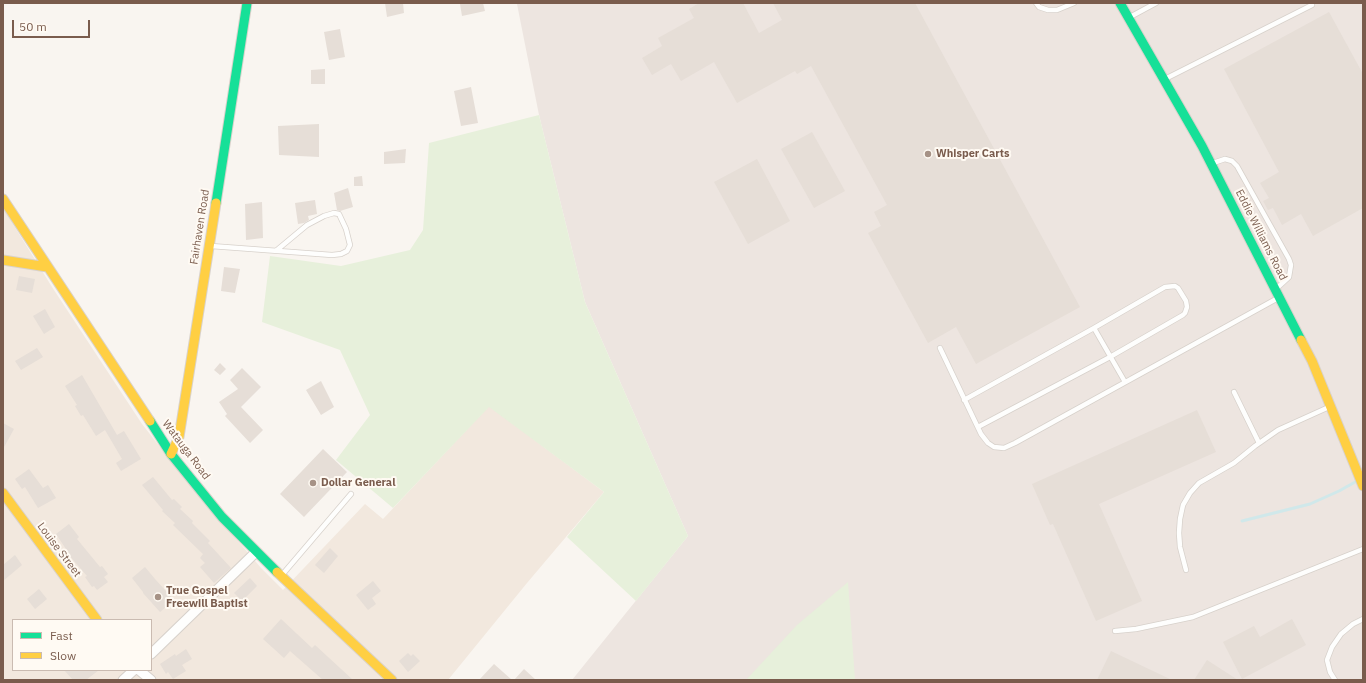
<!DOCTYPE html>
<html>
<head>
<meta charset="utf-8">
<style>
  body { margin:0 }
  #map { position:relative; width:1366px; height:683px; overflow:hidden; background:#f9f5f0; font-family:"IBM Plex Sans",sans-serif }
  canvas { display:block }
  .frame { position:absolute; inset:0; border:4px solid #7a5c4d; pointer-events:none }
  .legend { position:absolute; left:12px; top:619px; width:140px; height:52px; box-sizing:border-box; background:#fffaf3; border:1px solid #cabbb1; margin:0; padding:5px 7px; list-style:none; font-size:12px; color:#7a5c4d }
  .legend li { display:flex; align-items:center; gap:8px; height:20px }
  .legend b { width:20px; border:1px solid #cabbb1 }
  .scale { position:absolute; left:12px; top:20px; width:78px; height:18px; box-sizing:border-box; border:2px solid #7a5c4d; border-top:0; padding-left:5px; font-size:12px; line-height:14px; white-space:nowrap; color:#7a5c4d; -webkit-text-stroke:3px #fffaf3; paint-order:stroke }
</style>
</head>
<body>
<div id="map">
<canvas width="1366" height="683"></canvas>
<div class="frame"></div>
<ul class="legend">
<li><b style="height:5px;background:#16e098"></b>Fast</li>
<li><b style="height:5px;background:#ffcf43"></b>Slow</li>
</ul>
<div class="scale">50 m</div>
</div>
<script>
const g = document.querySelector('canvas').getContext('2d');
g.lineJoin = 'round';
function paint(path, color) {
  g.fillStyle = color;
  g.fill(path, 'evenodd');
}
function shape(rows) {
  const path = new Path2D();
  for (const r of rows) {
    path.moveTo(r[0], r[1]);
    for (let i = 2; i < r.length; i += 2) path.lineTo(r[i], r[i + 1]);
  }
  return path;
}
function trace(path, color, width, dash) {
  g.strokeStyle = color;
  g.lineWidth = width;
  g.lineCap = dash ? 'butt' : 'round';
  g.setLineDash(dash || []);
  g.stroke(path);
}
function drawText(font, color, halo, rows, align = 'center') {
  g.font = font + ' "IBM Plex Sans",sans-serif';
  g.lineWidth = 4;
  g.setLineDash([]);
  g.textBaseline = 'middle';
  g.strokeStyle = halo;
  g.fillStyle = color;
  for (const [text, x, y, turn = 0] of rows) {
    g.save();
    g.translate(x, y);
    g.rotate((+turn || 0) * Math.PI / 180);
    g.textAlign = isNaN(turn) ? turn : align;
    if (halo) g.strokeText(text, 0, 0);
    g.fillText(text, 0, 0);
    g.restore();
  }
}
paint(shape([
  [3,208,52,287,142,424,185,479,261,568,283,590,365,504,383,519,489,406,604,492,527,583,448,680,3,680],
  [13,620,151,620,151,670,13,670]
]), '#f2e8de');
paint(shape([
  [519,3,1363,3,1363,680,572,680,688,536,585,302,539,115,517,4]
]), '#ede5e0');
paint(shape([
  [539,115,585,302,688,536,636,601,567,537,604,492,489,407,393,508,336,460,370,415,340,350,262,322,270,256,341,266,410,250,423,230,429,143],
  [848,582,855,680,746,680,797,625]
]), '#e7f0db');
trace(shape([
  [1242,521,1310,504,1339,491,1357,481]
]), '#d0e8ea', 3);
paint(shape([
  [385,3,403,3,404,13,387,17],
  [464,3,483,3,485,11,462,16,460,4],
  [699,3,743,3,759,33,782,20,773,3,915,3,1080,307,976,364,956,327,928,343,868,233,881,226,874,212,887,205,811,66,797,74,795,71,737,103,714,62,681,81,671,64,652,75,642,58,662,46,658,38,694,18,689,9],
  [1329,12,1363,74,1363,208,1313,236,1301,214,1282,225,1273,208,1268,210,1263,201,1269,198,1260,183,1279,172,1224,69],
  [340,29,345,57,329,60,324,32],
  [325,69,325,84,311,84,311,70],
  [471,87,478,123,461,126,454,91],
  [319,124,319,157,279,155,278,126],
  [812,132,845,191,814,208,781,149],
  [406,149,405,163,384,164,384,152],
  [757,159,790,221,748,244,714,182],
  [362,176,363,186,354,186,354,177],
  [348,188,353,207,340,211,337,210,334,193],
  [315,200,317,214,308,216,309,220,304,223,298,224,295,203],
  [262,202,263,238,246,240,245,204],
  [224,267,240,269,235,293,221,291],
  [19,276,35,279,32,293,16,290],
  [45,309,55,327,44,334,33,316],
  [37,348,43,357,21,370,15,361],
  [220,363,226,369,220,375,214,370],
  [242,368,261,387,241,407,263,430,250,443,225,416,227,414,219,402,238,389,230,380],
  [82,375,117,435,124,431,141,459,121,471,116,463,122,459,105,430,96,436,83,415,81,416,75,406,77,405,65,386],
  [321,381,334,407,321,415,306,390],
  [1197,410,1216,452,1099,504,1142,601,1096,621,1053,524,1050,525,1032,484],
  [3,423,14,429,3,449],
  [323,449,347,472,304,517,280,494],
  [29,469,43,488,48,485,56,498,38,508,25,487,22,489,15,479],
  [153,477,172,500,174,499,182,507,180,509,193,521,192,523,210,541,208,543,231,568,214,583,200,567,205,563,200,558,203,554,173,525,175,523,162,511,163,510,142,485],
  [69,524,79,537,77,539,100,567,102,566,108,574,104,577,108,582,97,590,94,586,92,587,85,577,87,576,69,555,70,555,56,534],
  [330,548,338,556,324,573,315,565],
  [15,555,22,565,3,581,3,565],
  [145,567,155,579,174,600,160,612,143,593,143,592,132,578],
  [250,578,257,586,242,601,234,593],
  [373,581,381,591,372,598,376,604,368,610,356,595],
  [39,589,47,599,35,609,27,599],
  [281,619,312,648,315,645,353,680,323,680,290,651,284,658,263,639],
  [1292,619,1306,645,1242,679,1223,642,1254,626,1260,637],
  [186,649,192,659,182,665,186,671,173,679,168,672,166,674,160,664,175,654,176,656],
  [1111,651,1172,680,1097,680],
  [408,653,411,656,413,654,420,661,408,672,399,661],
  [1207,660,1238,680,1194,680],
  [494,664,512,680,479,680],
  [524,669,536,680,514,680],
  [64,670,99,670,86,680,73,680]
]), '#e6ded7');
const lane = shape([
  [1036,3,1039,7,1048,10,1057,10,1074,3],
  [1130,17,1156,3],
  [1165,79,1312,5],
  [1213,163,1225,159,1232,161,1237,166,1289,259,1291,265,1289,277,1277,288],
  [211,246,332,255,341,254,347,251,350,245,346,229,339,214,334,213,324,216,307,225,277,250],
  [940,348,981,434,988,443,994,447,1004,448,1015,443,1278,298],
  [1234,392,1259,443],
  [964,400,1094,328,1125,382],
  [978,427,1110,357,1183,315,1185,313,1187,307,1186,301,1178,288,1175,286,1165,287,1094,328],
  [1186,570,1180,547,1179,533,1180,519,1183,505,1190,493,1199,483,1234,463,1255,446,1278,430,1329,407],
  [282,575,351,494],
  [1115,631,1136,629,1193,617,1363,549],
  [1335,680,1330,672,1327,660,1332,647,1341,634,1353,624,1363,619]
]);
const street = shape([
  [151,654,256,552],
  [139,670,151,680],
  [123,680,134,670]
]);
const fast = shape([
  [1120,3,1202,146,1301,340],
  [216,203,247,3],
  [150,421,171,454,222,517,277,572]
]);
const slow = shape([
  [3,199,150,421],
  [3,260,47,267],
  [1301,340,1312,361,1363,486],
  [171,454,179,437,216,203],
  [3,493,97,620],
  [277,572,392,680]
]);
trace(lane, '#d7d1cb', 6);
trace(street, '#d7d1cb', 11);
trace(fast, '#d9d2cb', 11);
trace(slow, '#d9d2cb', 11);
trace(lane, '#fefefd', 4.5);
trace(street, '#fefefd', 9);
trace(fast, '#16e098', 9);
trace(slow, '#ffcf43', 9);
for (const [x, y, r, color] of [
  [928,154,4,"#a69286"],
  [313,483,4,"#a69286"],
  [158,597,4,"#a69286"]
]) {
  const dot = new Path2D();
  dot.arc(x, y, r, 0, 2 * Math.PI);
  g.fillStyle = color;
  g.fill(dot);
  trace(dot, '#fffaf3', 1.5);
}
drawText('bold 11px', '#7a5c4d', '#fffaf3', [
  ["Whisper Carts",936,154],
  ["Dollar General",321,483],
  ["True Gospel",166,591],
  ["Freewill Baptist",166,604]
], 'left');
drawText('11px', '#7a5c4d', '#fffaf3', [
  ["Fairhaven Road",200,227,-81],
  ["Eddie Williams Road",1261,235,63],
  ["Watauga Road",186,450,53],
  ["Louise Street",59,550,53]
]);
</script>
</body>
</html>
